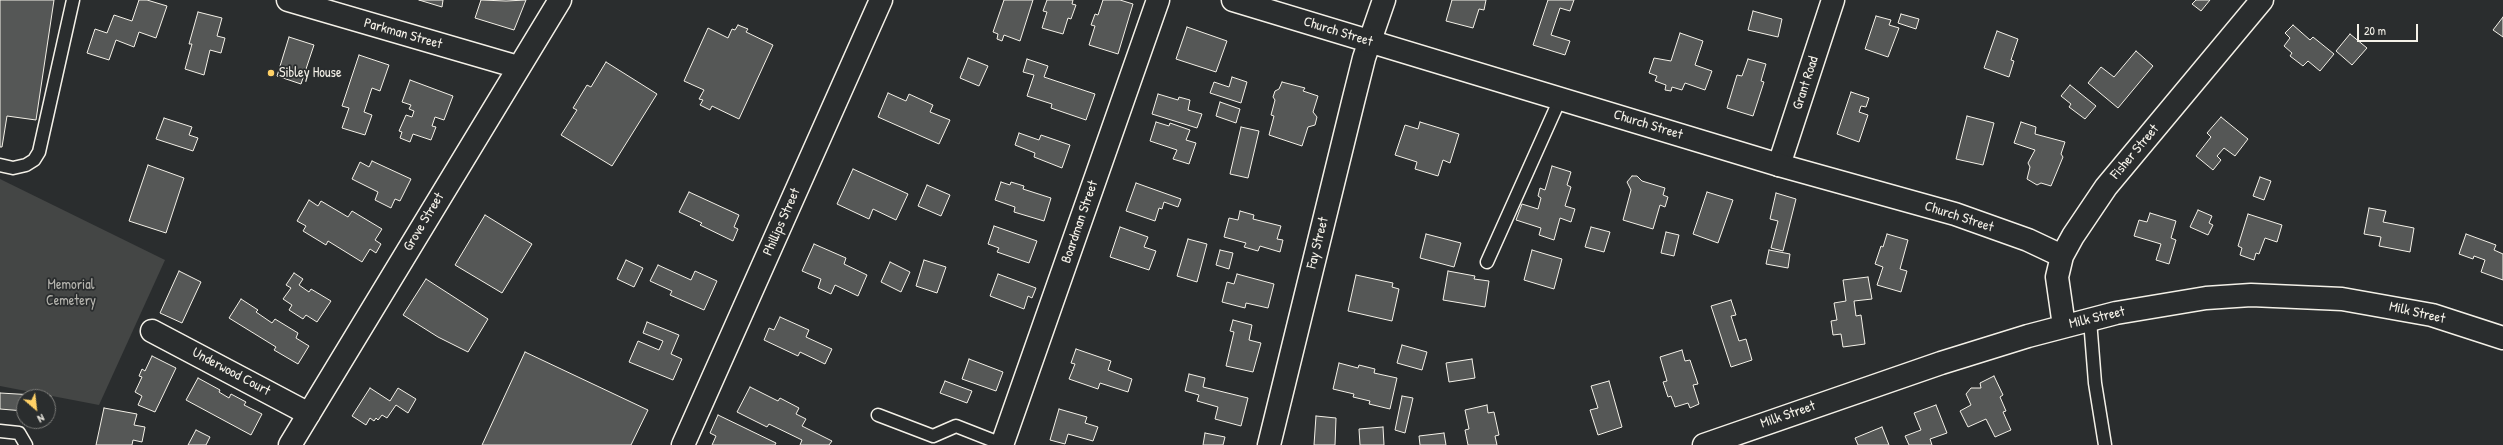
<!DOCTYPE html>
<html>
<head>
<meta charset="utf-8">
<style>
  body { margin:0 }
  #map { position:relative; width:2503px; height:445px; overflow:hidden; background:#2a2d2e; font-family:"Patrick Hand",sans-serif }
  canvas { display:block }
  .north { position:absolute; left:16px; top:389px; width:40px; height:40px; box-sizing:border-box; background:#2a2d2e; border:1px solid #7b7b78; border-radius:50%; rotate:152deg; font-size:11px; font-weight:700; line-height:16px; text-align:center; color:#f4f1e8 }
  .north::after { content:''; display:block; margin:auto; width:14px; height:18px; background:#ffd166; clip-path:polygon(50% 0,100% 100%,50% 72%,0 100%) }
  .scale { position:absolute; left:2357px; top:24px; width:61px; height:18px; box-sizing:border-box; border:2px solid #f4f1e8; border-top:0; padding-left:5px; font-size:12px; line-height:14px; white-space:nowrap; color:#f4f1e8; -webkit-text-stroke:3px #2a2d2e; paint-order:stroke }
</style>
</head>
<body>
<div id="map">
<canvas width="2503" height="445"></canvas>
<div class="north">N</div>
<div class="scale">20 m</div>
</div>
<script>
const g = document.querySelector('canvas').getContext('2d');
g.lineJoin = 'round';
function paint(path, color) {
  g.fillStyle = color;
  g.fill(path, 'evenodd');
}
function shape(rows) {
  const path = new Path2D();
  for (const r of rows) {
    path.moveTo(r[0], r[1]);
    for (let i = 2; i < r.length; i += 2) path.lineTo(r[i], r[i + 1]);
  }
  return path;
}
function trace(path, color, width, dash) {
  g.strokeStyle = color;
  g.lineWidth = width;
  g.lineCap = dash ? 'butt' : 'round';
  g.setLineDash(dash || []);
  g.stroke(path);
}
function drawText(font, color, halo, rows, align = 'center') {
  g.font = font + ' "Patrick Hand",sans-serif';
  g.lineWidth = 3.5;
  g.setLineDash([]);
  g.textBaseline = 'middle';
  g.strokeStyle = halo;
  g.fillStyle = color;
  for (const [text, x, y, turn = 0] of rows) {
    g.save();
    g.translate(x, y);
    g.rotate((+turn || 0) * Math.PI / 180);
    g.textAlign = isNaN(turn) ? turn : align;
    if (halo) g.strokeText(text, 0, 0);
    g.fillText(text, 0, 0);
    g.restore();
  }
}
paint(shape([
  [0,179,165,260,99,405,0,386]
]), '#444645');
const building = shape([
  [0,0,54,0,36,120,7,116,2,147,0,147,0,0],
  [139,0,147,0,167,6,156,38,139,32,134,47,116,40,109,60,87,53,95,29,107,33,114,15,132,21,139,0],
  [419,0,443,0,442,7,419,0],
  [481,0,506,1,526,0,514,30,475,18,481,0],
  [1004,0,1033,0,1020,41,1004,35,1002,41,997,39,998,34,993,32,1004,0],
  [1047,0,1073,0,1072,4,1076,5,1071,19,1068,18,1063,34,1042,28,1047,12,1043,11,1047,0],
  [1103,0,1120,0,1133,4,1118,54,1089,45,1095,26,1091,25,1095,14,1098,15,1103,0],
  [1452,0,1486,0,1484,10,1479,9,1473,28,1446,21,1452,0],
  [1548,0,1574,0,1570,11,1560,8,1551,35,1570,41,1565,55,1533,45,1548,0],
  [2196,0,2210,0,2201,11,2192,4,2196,0],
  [1753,11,1782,19,1778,37,1748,30,1753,11],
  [198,12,222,18,217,36,225,38,221,53,210,50,204,75,185,69,192,44,189,44,198,12],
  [1901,14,1919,19,1916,29,1898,23,1901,14],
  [1876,16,1891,20,1889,25,1899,28,1888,57,1865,49,1876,16],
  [2503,17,2503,37,2493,30,2503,17],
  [738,25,748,29,746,32,773,45,739,119,712,106,710,110,700,105,703,100,699,99,704,90,684,81,708,28,728,38,732,29,735,30,738,25],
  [2293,25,2310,40,2313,37,2334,54,2320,71,2308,61,2303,66,2290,56,2292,53,2284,46,2290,38,2285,33,2293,25],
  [1187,27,1227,41,1216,72,1176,59,1187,27],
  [1997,31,2018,39,2011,60,2014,61,2009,77,1984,68,1997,31],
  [1680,33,1703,41,1695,65,1712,71,1705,90,1685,83,1682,90,1672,87,1671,91,1665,90,1666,85,1655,81,1657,76,1649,73,1654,58,1671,61,1680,33],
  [2350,34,2367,48,2352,65,2336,51,2350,34],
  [289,37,314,45,301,84,277,76,289,37],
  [2136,51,2153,66,2118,108,2088,83,2101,67,2114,77,2136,51],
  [359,55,389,65,380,91,372,88,364,112,372,115,365,135,342,128,349,108,342,106,359,55],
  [968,58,988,66,979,86,960,78,968,58],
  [1027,59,1048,66,1044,77,1095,94,1086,120,1051,108,1052,104,1027,96,1034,75,1023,72,1027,59],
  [1748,59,1766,64,1761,81,1764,82,1753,116,1727,108,1737,75,1742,76,1748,59],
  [606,62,657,94,612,166,561,135,577,110,573,108,587,85,591,87,606,62],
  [1232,77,1247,82,1241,103,1210,93,1214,82,1229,87,1232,77],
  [410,80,453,96,444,120,435,117,432,126,436,127,431,140,413,134,410,142,400,138,402,132,399,131,406,115,412,117,414,111,409,109,411,105,402,102,410,80],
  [1282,82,1305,88,1303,91,1318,96,1313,112,1317,117,1315,125,1308,127,1302,146,1269,135,1274,116,1271,115,1275,100,1273,97,1275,91,1279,89,1282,82],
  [2070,85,2096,106,2085,119,2069,107,2071,104,2061,96,2070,85],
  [1851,92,1869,98,1866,107,1861,106,1859,112,1868,115,1859,142,1837,134,1851,92],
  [888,93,906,101,909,94,933,105,930,112,950,120,939,144,878,117,888,93],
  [1158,94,1178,100,1179,97,1190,100,1188,110,1202,114,1197,128,1152,114,1158,94],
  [1220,102,1240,109,1236,123,1216,116,1220,102],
  [1967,116,1994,123,1983,165,1956,159,1967,116],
  [2221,117,2248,139,2235,156,2224,148,2217,156,2221,160,2213,170,2196,156,2211,137,2207,133,2221,117],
  [164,118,192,127,189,135,198,138,193,151,156,139,164,118],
  [1156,122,1169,126,1170,123,1190,130,1186,140,1196,143,1189,164,1173,159,1177,150,1150,141,1156,122],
  [1420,122,1459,134,1450,163,1443,160,1438,176,1415,169,1417,162,1395,155,1405,125,1418,129,1420,122],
  [2021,122,2036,127,2035,134,2065,142,2061,154,2063,157,2051,186,2041,183,2037,185,2027,179,2030,167,2028,163,2035,150,2014,143,2021,122],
  [1241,127,1259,131,1248,178,1230,174,1241,127],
  [1019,133,1039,140,1041,135,1070,145,1062,168,1034,157,1035,153,1015,145,1019,133],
  [372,161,411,179,400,201,395,199,391,208,375,200,378,192,352,179,360,162,369,167,372,161],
  [148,165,184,178,166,233,129,221,148,165],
  [1552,166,1571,172,1567,185,1571,187,1565,206,1575,209,1571,222,1560,218,1554,240,1539,235,1541,228,1516,220,1522,204,1538,209,1541,198,1538,196,1540,188,1545,190,1552,166],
  [853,169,908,194,896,220,873,209,869,219,837,204,853,169],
  [1632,176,1637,176,1642,181,1665,188,1663,195,1668,197,1665,207,1660,205,1653,229,1623,220,1631,190,1627,182,1632,176],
  [2260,177,2271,181,2264,200,2253,196,2260,177],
  [1001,182,1010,185,1011,182,1024,186,1023,189,1051,198,1044,221,1014,212,1015,207,995,200,1001,182],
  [1136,183,1181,199,1178,207,1164,202,1162,209,1159,208,1155,221,1126,211,1136,183],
  [927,185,950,195,941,216,918,206,927,185],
  [689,192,739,215,734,227,738,229,733,241,700,225,702,223,679,212,689,192],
  [1707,192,1733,200,1718,243,1693,234,1707,192],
  [1776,193,1796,199,1783,251,1771,248,1778,221,1770,219,1776,193],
  [309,200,318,206,321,201,348,217,352,211,382,229,375,240,381,244,376,253,370,249,362,262,328,241,326,245,303,231,306,226,297,221,309,200],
  [2369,208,2386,211,2383,222,2414,228,2410,252,2379,246,2381,237,2364,234,2369,208],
  [2198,210,2212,216,2209,223,2213,225,2208,235,2190,227,2198,210],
  [1240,211,1254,215,1253,219,1281,226,1277,239,1283,240,1280,252,1260,246,1258,251,1244,247,1246,243,1224,237,1229,218,1238,220,1240,211],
  [2150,213,2176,221,2171,238,2176,240,2169,264,2156,260,2161,244,2134,236,2139,220,2147,222,2150,213],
  [2248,214,2282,225,2277,242,2265,238,2259,254,2256,253,2254,260,2240,255,2242,248,2238,246,2248,214],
  [485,215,532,244,502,293,455,265,485,215],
  [994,226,1037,241,1029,263,997,252,999,248,988,244,994,226],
  [1120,227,1148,237,1144,247,1156,251,1149,270,1110,257,1120,227],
  [1591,227,1610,232,1604,252,1585,247,1591,227],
  [1666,232,1679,235,1674,256,1661,253,1666,232],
  [1426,234,1461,243,1454,267,1420,258,1426,234],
  [1887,234,1908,240,1900,269,1907,271,1901,292,1877,285,1883,267,1875,264,1881,246,1883,247,1887,234],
  [2466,234,2496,245,2494,250,2503,254,2503,280,2481,272,2485,260,2474,256,2473,259,2459,254,2466,234],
  [1188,239,1207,244,1197,282,1177,276,1188,239],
  [814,244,846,258,844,264,867,275,858,296,835,285,831,294,818,288,821,279,802,271,814,244],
  [1220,250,1233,253,1229,269,1216,265,1220,250],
  [1532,250,1562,259,1554,289,1524,280,1532,250],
  [1769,250,1790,254,1788,268,1766,264,1769,250],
  [626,260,643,268,634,287,617,279,626,260],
  [924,260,946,267,937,293,916,286,924,260],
  [890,262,910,272,901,292,881,282,890,262],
  [658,265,691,280,695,271,717,281,704,310,670,295,672,291,650,281,658,265],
  [179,271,201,282,182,323,160,313,179,271],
  [1448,271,1475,276,1474,279,1489,281,1485,307,1443,300,1448,271],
  [294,273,303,279,299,285,309,292,311,289,331,301,317,322,306,315,303,319,289,310,292,305,283,299,291,288,286,285,294,273],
  [998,274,1036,288,1032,298,1028,296,1024,309,990,296,998,274],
  [1237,274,1274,284,1268,308,1246,303,1245,308,1222,302,1227,282,1234,284,1237,274],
  [1356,275,1393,283,1392,287,1399,289,1392,321,1348,311,1356,275],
  [1868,277,1872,299,1854,301,1856,316,1861,315,1865,344,1843,347,1841,334,1833,335,1831,321,1837,320,1834,303,1846,301,1843,280,1868,277],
  [426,279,488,319,468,352,438,337,403,315,426,279],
  [241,299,258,310,256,312,272,323,275,319,298,333,296,338,309,346,298,364,274,350,276,347,229,318,241,299],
  [1731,300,1736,315,1731,316,1739,341,1746,339,1752,360,1731,367,1711,306,1731,300],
  [780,317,809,330,806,337,832,349,825,364,800,352,798,356,764,340,769,328,774,330,780,317],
  [1233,320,1252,325,1249,340,1261,343,1253,372,1226,366,1234,332,1230,331,1233,320],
  [647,322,679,335,671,354,682,359,673,380,629,362,638,341,659,350,663,341,643,333,647,322],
  [1402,345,1427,352,1422,370,1397,363,1402,345],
  [1076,349,1111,361,1108,370,1132,379,1128,392,1100,383,1098,389,1069,379,1075,364,1071,363,1076,349],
  [1682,350,1685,361,1690,360,1698,384,1693,385,1699,404,1690,408,1688,403,1675,407,1671,396,1668,397,1663,382,1667,381,1660,357,1682,350],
  [525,352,648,410,631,445,482,445,525,352],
  [152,356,176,368,155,412,138,405,142,396,135,392,142,377,139,376,142,369,145,371,152,356],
  [969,359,1003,372,996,391,962,379,969,359],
  [1472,359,1475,378,1449,382,1446,363,1472,359],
  [1339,363,1358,368,1359,365,1375,369,1374,373,1397,378,1390,409,1369,404,1370,401,1353,397,1354,394,1333,389,1339,363],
  [1189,374,1205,378,1203,387,1248,398,1241,426,1215,419,1218,407,1197,401,1199,395,1185,391,1189,374],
  [1994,376,2003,395,2000,397,2006,411,2003,412,2011,430,1995,437,1986,419,1968,427,1960,411,1971,405,1966,394,1971,388,1981,388,1980,383,1994,376],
  [198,378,220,390,219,392,229,398,231,394,246,402,244,405,262,414,251,435,186,400,198,378],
  [945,381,972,391,967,403,940,393,945,381],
  [1609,381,1622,427,1598,435,1590,410,1598,408,1591,386,1609,381],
  [750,387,778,401,780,398,799,408,796,414,806,419,802,426,832,441,829,445,800,445,802,440,769,424,767,427,737,412,750,387],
  [370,388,390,401,398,388,416,399,408,413,396,405,387,418,382,415,378,420,376,418,374,421,370,418,366,425,352,416,370,388],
  [0,393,51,396,48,419,48,397,24,397,24,411,0,409,0,393],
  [1402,396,1413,398,1405,433,1395,430,1402,396],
  [1487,405,1488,413,1494,412,1499,435,1495,436,1497,445,1468,445,1465,430,1469,429,1465,410,1487,405],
  [1936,405,1947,433,1930,439,1932,445,1909,445,1905,436,1921,430,1914,413,1936,405],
  [104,408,137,414,134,425,145,427,142,442,133,440,132,445,96,445,104,408],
  [1059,409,1087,417,1085,423,1098,427,1093,441,1068,434,1065,444,1050,440,1059,409],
  [718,415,776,443,775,445,712,445,716,436,710,433,718,415],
  [1316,416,1336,418,1335,445,1314,445,1316,416],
  [1383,427,1384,445,1360,445,1359,429,1383,427],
  [1882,427,1889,445,1858,445,1855,438,1882,427],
  [196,430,210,437,206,445,188,445,196,430],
  [1205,433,1225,437,1223,445,1203,445,1205,433],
  [1444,433,1446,445,1420,445,1419,436,1444,433]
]);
paint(building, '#555756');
trace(building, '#f4f1e8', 1);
const lane = shape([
  [0,165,13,168,26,165,34,160,39,152,73,0],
  [1487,262,1560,99],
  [2090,320,2095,383,2105,445],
  [878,415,933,436,956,426,1002,444],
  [0,431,19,433,26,445]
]);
const street = shape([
  [288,0,518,67],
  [1779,165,1833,0],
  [152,331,309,414],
  [290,445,560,0],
  [683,445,881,0],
  [1002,445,1158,0],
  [1269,445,1353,102,1364,58,1384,0]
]);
const secondary = shape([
  [1233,0,1779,165,1955,214,2028,240,2062,256],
  [2064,326,2057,277,2062,256,2073,236,2106,187,2262,0],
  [1704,445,1941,363,2028,336,2116,313,2206,298,2251,295,2342,299,2432,315,2503,338]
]);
trace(lane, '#f4f1e8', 15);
trace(street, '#f4f1e8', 25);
trace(secondary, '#f4f1e8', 25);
trace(lane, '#2a2d2e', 12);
trace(street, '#2a2d2e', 22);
trace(secondary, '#2a2d2e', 22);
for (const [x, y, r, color] of [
  [271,73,4,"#ffd166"]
]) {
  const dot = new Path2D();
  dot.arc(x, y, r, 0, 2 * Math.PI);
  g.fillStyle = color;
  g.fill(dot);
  trace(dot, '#2a2d2e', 1.5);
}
drawText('14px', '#f4f1e8', '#2a2d2e', [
  ["Church Street",1338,32,17],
  ["Parkman Street",403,34,16],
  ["Grant Road",1806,83,-72],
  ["Church Street",1648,125,17],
  ["Fisher Street",2135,152,-50],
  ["Church Street",1959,217,18],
  ["Grove Street",424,222,-59],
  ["Phillips Street",782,222,-66],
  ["Boardman Street",1080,222,-71],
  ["Fay Street",1318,243,-76],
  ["Milk Street",2417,313,13],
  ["Milk Street",2097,318,-13],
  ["Underwood Court",231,372,28],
  ["Milk Street",1788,415,-19]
]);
drawText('14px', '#f4f1e8', '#2a2d2e', [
  ["Sibley House",279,73]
], 'left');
drawText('14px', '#b6b5af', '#2a2d2e', [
  ["Memorial",71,285],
  ["Cemetery",71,301]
]);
</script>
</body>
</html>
